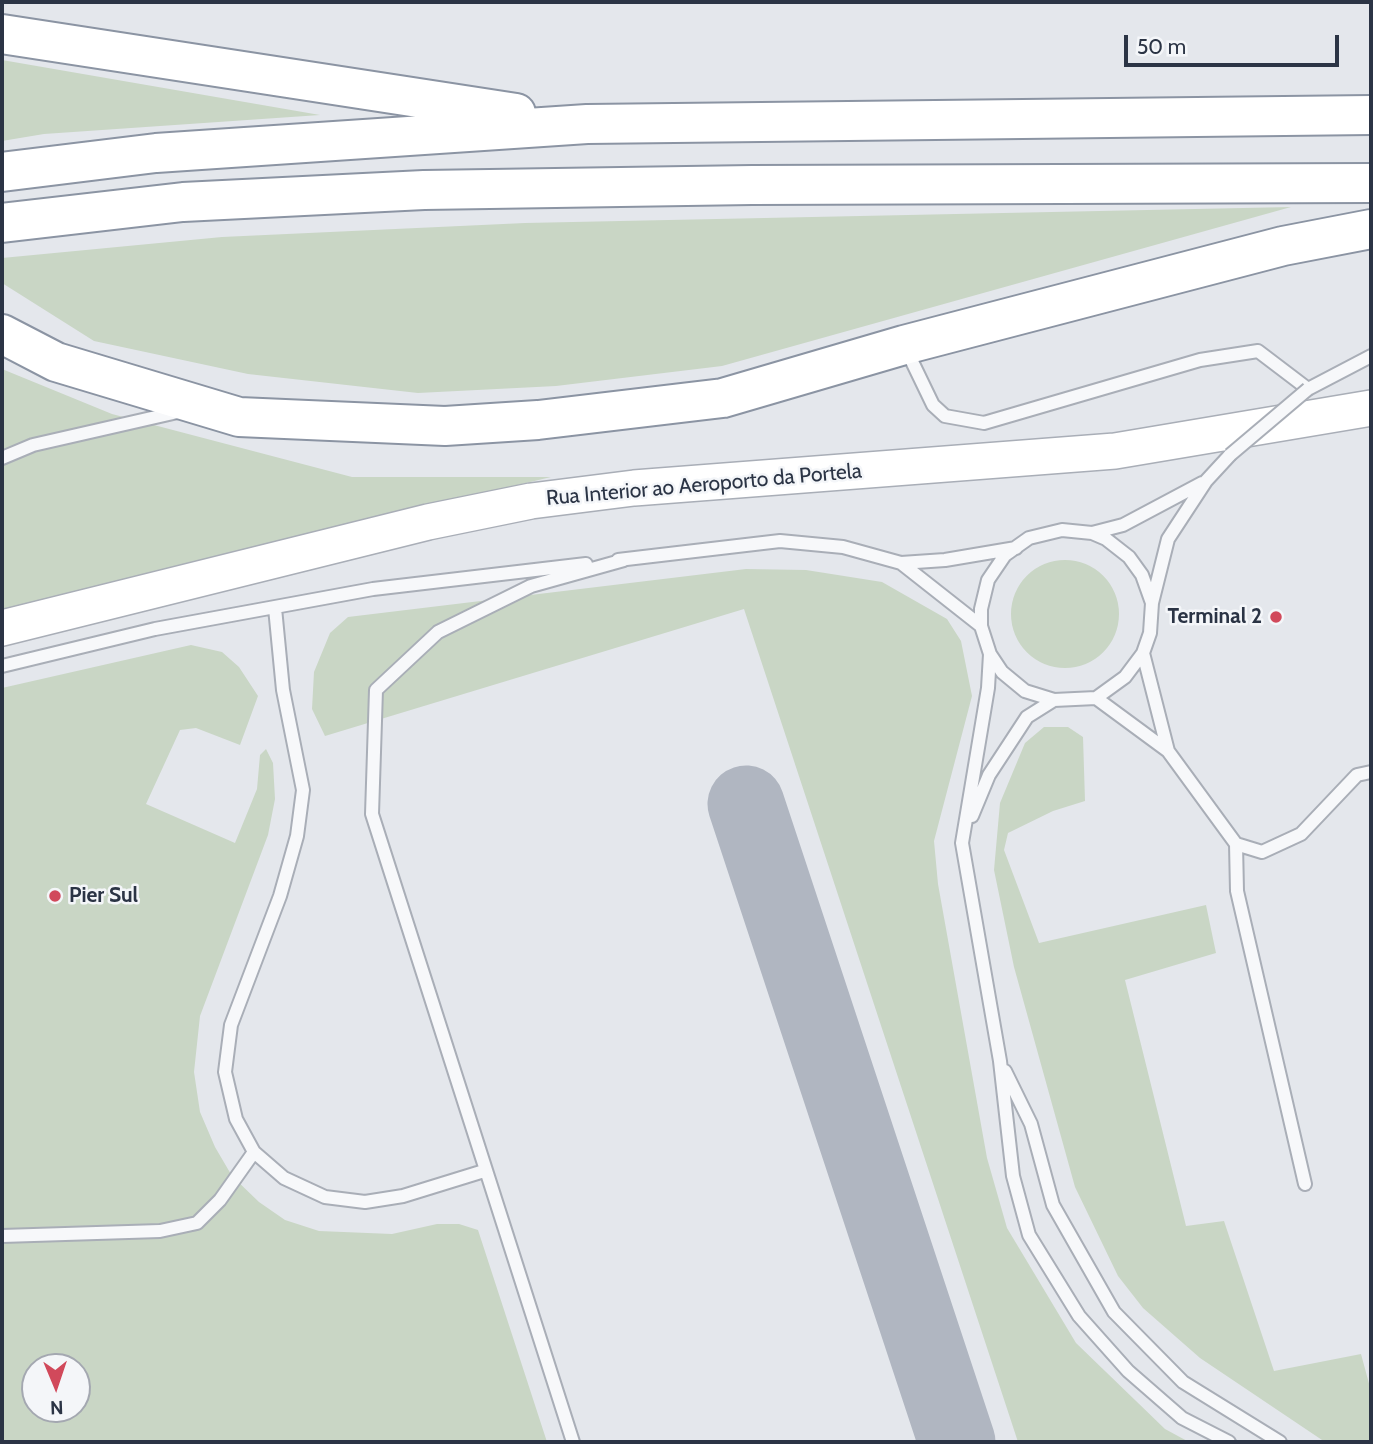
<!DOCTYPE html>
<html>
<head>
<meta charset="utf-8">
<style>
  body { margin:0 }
  #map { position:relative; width:1373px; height:1444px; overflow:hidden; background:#e4e7ec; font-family:Cabin,sans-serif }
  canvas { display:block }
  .frame { position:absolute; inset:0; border:4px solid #2b3445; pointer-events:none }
  .north { position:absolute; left:21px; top:1353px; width:70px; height:70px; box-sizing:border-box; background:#f4f6f9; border:2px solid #a4a8b1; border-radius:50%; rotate:178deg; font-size:19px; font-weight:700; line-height:28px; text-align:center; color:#2b3445 }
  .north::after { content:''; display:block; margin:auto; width:24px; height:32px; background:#d1495b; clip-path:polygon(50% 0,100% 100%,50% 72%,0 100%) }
  .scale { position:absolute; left:1124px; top:35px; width:215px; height:32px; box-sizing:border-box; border:4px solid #2b3445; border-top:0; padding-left:9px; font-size:21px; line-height:24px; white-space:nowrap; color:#2b3445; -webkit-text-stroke:5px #f4f6f9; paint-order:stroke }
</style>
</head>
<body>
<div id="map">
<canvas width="1373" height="1444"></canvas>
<div class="frame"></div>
<div class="north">N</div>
<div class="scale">50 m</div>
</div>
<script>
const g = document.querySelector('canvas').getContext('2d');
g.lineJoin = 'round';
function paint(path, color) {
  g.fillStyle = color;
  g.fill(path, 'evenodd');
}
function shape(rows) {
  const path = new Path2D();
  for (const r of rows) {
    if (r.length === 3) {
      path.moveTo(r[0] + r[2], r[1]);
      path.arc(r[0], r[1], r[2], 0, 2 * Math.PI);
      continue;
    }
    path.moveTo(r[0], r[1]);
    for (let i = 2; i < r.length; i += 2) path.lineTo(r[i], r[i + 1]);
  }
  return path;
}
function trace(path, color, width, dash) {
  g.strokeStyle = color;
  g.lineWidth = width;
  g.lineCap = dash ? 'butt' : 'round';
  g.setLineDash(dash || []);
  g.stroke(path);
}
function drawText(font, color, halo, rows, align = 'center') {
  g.font = font + ' Cabin,sans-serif';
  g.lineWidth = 5;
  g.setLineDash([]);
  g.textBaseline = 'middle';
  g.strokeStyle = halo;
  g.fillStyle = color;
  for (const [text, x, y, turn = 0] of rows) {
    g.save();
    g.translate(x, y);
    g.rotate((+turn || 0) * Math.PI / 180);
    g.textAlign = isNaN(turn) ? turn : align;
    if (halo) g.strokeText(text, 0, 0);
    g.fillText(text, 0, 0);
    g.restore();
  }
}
paint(shape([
  [2,60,320,115,44,134,2,141],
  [1291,207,722,366,556,386,418,393,248,374,94,341,2,283,2,258,222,237,525,223],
  [2,369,112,414,352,477,551,477,2,609],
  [1065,614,54],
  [746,569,806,570,882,582,947,619,961,641,972,696,934,841,938,884,987,1158,1007,1228,1076,1343,1165,1429,1189,1442,1018,1442,744,609,325,736,312,709,314,672,330,633,348,617],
  [191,645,222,652,239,667,258,696,240,745,196,728,180,730,146,804,235,843,257,789,260,755,266,749,273,763,275,799,268,835,200,1016,194,1072,200,1112,215,1147,232,1176,259,1202,285,1220,319,1231,392,1234,437,1224,459,1224,478,1230,547,1442,2,1442,2,688],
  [35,1367,77,1367,77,1409,35,1409],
  [1044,727,1068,727,1083,737,1085,801,1053,811,1008,833,1004,850,1039,943,1206,905,1216,953,1125,980,1186,1226,1224,1221,1274,1371,1361,1354,1371,1391,1371,1442,1325,1442,1200,1358,1143,1308,1118,1276,1075,1187,1014,967,994,870,1000,803,1025,743]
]), '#c9d6c5');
trace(shape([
  [746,804,957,1442]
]), '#b0b6c1', 77);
const lane = shape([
  [906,349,933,405,945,416,984,423,1200,360,1258,351,1308,389,1371,356],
  [2,458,33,445,182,411],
  [1092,533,1123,525,1202,483],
  [618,560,780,541,843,547,901,563,945,560,1016,548],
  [901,563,981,626],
  [1152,603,1168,539,1206,481,1230,455],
  [275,608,283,690,303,790,297,836,280,896,231,1025,225,1072,236,1119,254,1152,284,1178,325,1197,365,1202,403,1196,484,1171],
  [1143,653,1168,751],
  [990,654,988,688,962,843,1000,1061,1013,1176,1029,1235,1079,1316,1128,1371,1182,1418,1229,1442],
  [2,666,155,629,373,589,586,564],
  [1096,698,1168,751,1236,844,1237,891,1305,1184],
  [972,816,989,775,1027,717,1054,700,1096,698,1125,677,1143,653,1150,633,1152,603,1142,575,1129,557,1106,539,1092,533,1062,530,1029,538,1005,555,988,580,981,609,981,626,990,654,1002,672,1025,691,1054,700],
  [1236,844,1262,852,1301,834,1357,775,1371,772],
  [1005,1071,1031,1124,1053,1205,1114,1312,1183,1382,1280,1442],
  [2,1236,160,1231,197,1223,220,1200,254,1152],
  [573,1442,372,814,376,690,438,632,531,586,624,560]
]);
const secondary = shape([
  [2,628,428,522,531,501,634,488,1115,451,1371,408]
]);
const highway = shape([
  [2,34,516,113],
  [2,172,156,153,587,124,1371,115],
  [2,223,183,202,424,190,752,185,1371,183],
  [2,334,56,362,239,417,445,426,538,420,723,398,904,345,1283,246,1371,229]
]);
trace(lane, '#a9aeb7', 16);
trace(secondary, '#a9aeb7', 38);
trace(highway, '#8b94a3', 42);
trace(lane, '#f7f8fa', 12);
trace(secondary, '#fff', 35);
trace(highway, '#fff', 38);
const laneBridge = shape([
  [1230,455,1308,389]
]);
trace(laneBridge, '#a9aeb7', 16, []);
trace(laneBridge, '#f7f8fa', 12);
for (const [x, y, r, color] of [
  [1276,617,7,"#d1495b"],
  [55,896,7,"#d1495b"]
]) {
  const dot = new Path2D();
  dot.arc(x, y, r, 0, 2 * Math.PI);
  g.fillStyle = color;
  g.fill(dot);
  trace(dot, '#f4f6f9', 2.5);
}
drawText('21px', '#2b3445', '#f4f6f9', [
  ["Rua Interior ao Aeroporto da Portela",704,485,-5]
]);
drawText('bold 21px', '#2b3445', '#f4f6f9', [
  ["Terminal 2",1262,617],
  ["Pier Sul",69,896,"left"]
], 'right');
</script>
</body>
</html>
